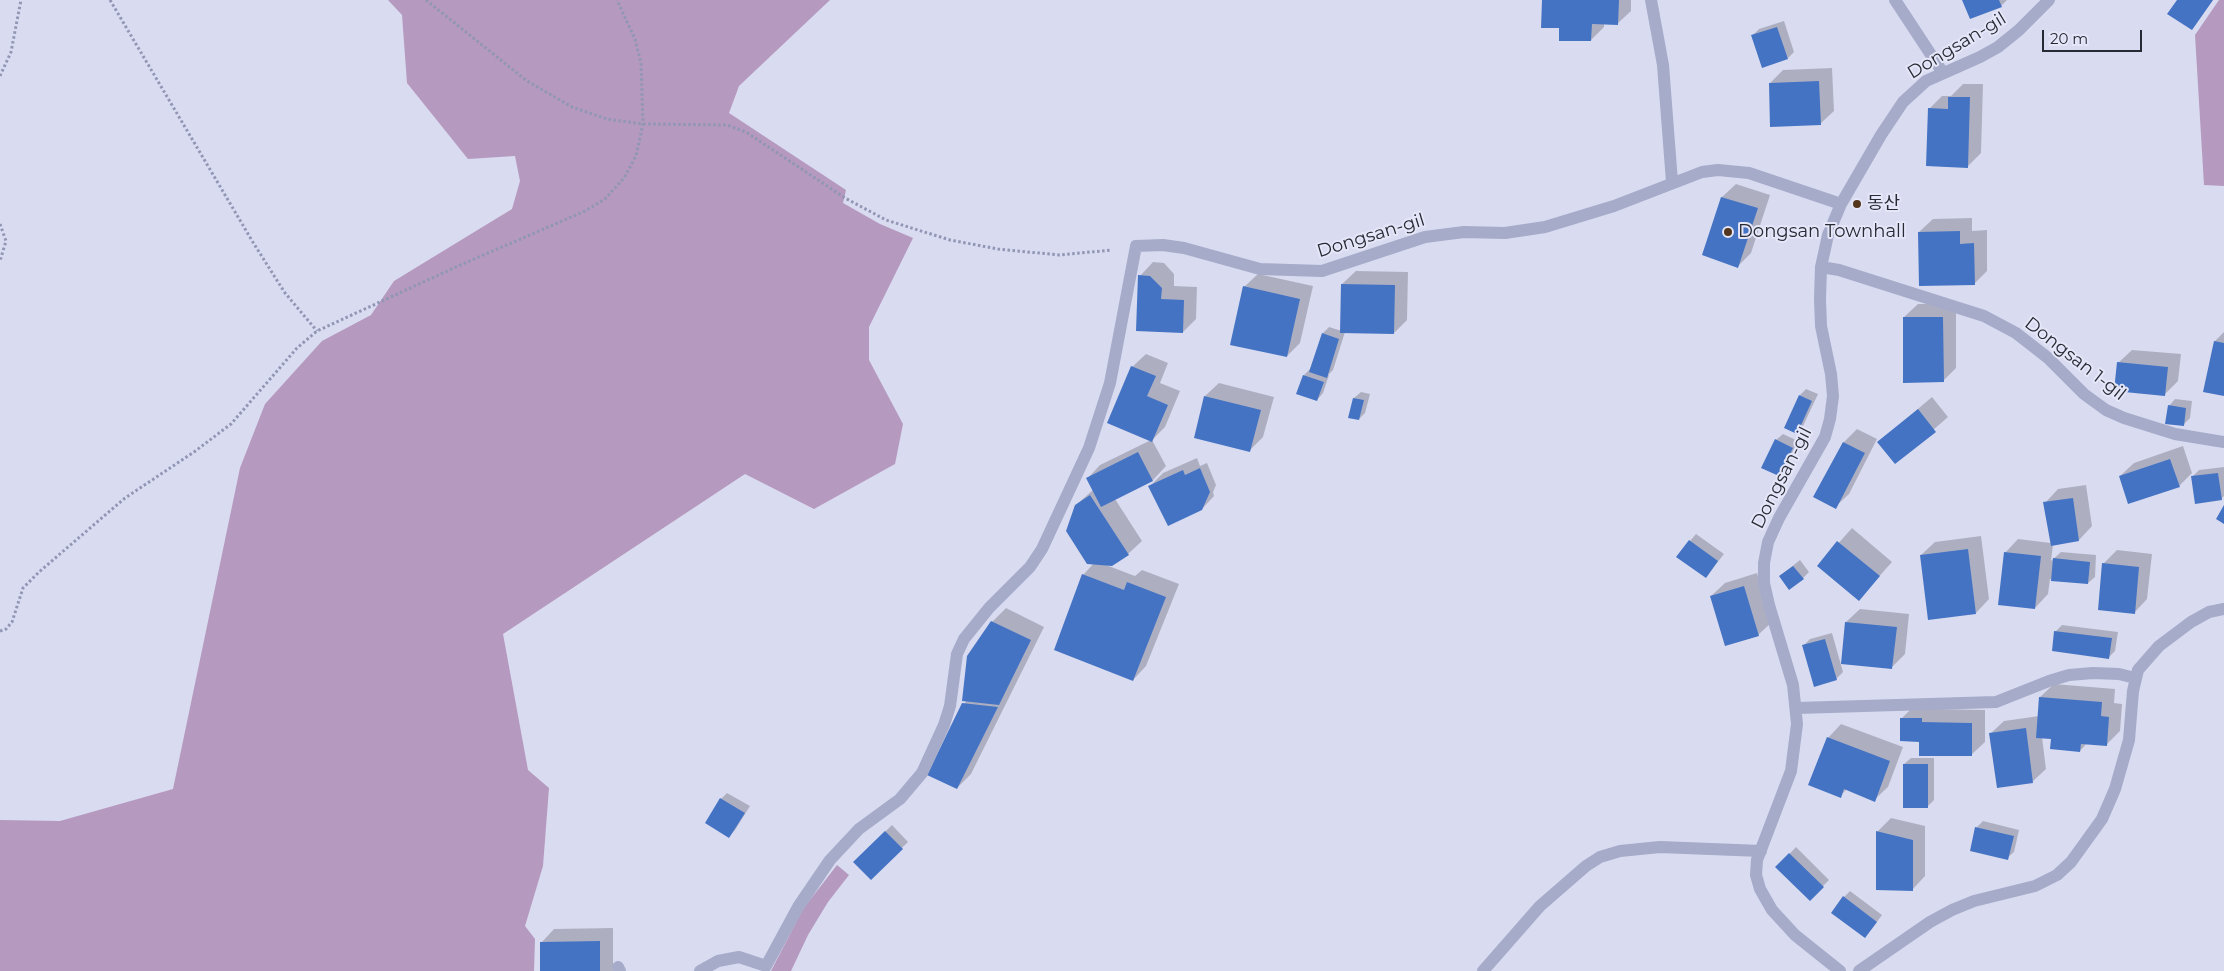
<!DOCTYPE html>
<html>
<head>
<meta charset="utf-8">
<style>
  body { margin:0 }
  #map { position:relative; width:2224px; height:971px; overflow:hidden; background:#d9dbf1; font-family:Montserrat,sans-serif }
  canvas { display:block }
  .scale { position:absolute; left:2042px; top:30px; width:100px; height:22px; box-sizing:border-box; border:2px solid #262a34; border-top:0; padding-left:6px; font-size:15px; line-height:18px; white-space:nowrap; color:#262a34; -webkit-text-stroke:4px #e5e6f8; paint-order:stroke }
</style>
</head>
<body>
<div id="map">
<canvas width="2224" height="971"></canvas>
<div class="scale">20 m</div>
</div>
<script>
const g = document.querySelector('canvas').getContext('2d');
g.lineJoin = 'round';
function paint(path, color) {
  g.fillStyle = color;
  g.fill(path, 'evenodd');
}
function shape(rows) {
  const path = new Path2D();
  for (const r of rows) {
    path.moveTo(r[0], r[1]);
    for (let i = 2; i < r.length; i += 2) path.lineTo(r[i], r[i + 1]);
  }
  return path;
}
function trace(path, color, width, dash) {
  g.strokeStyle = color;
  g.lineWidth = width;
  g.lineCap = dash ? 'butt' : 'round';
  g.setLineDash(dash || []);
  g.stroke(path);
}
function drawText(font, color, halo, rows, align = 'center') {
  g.font = font + ' Montserrat,"Noto Sans KR",sans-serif';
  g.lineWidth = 4;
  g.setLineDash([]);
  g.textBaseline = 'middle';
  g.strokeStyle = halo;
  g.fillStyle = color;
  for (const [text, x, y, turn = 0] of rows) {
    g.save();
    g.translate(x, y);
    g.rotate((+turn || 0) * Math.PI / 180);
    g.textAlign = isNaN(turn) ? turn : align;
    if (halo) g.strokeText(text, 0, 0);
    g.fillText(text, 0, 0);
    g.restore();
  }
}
paint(shape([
  [388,0,830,0,739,86,729,113,846,190,843,203,880,224,913,238,869,327,869,360,903,424,895,464,814,509,745,474,503,634,528,770,549,788,543,866,525,926,535,939,534,971,0,971,0,820,60,821,173,789,240,468,265,404,322,341,371,315,394,281,512,209,520,181,515,156,468,159,407,83,402,15],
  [2219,0,2224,0,2224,186,2204,185,2195,35],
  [837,865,849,875,828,902,808,935,791,971,771,971,803,909]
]), '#b599bf');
paint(shape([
  [1543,0,1631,0,1631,11,1617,24,1604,23,1604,27,1591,40,1561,27],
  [1964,0,2007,0,2001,6],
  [2178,0,2213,0,2192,29],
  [1784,21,1794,52,1788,58,1752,36,1759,29],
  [1832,68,1834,111,1820,124,1770,83,1783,70],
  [1963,84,1983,84,1981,153,1968,166,1929,109,1942,96,1951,96],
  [1736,184,1770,195,1751,253,1738,266,1703,254,1722,197],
  [1972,218,1972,231,1987,230,1987,271,1974,284,1919,232,1933,219],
  [1153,262,1164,263,1174,274,1174,286,1197,287,1196,319,1183,332,1140,276],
  [1356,271,1408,272,1407,320,1394,333,1345,332,1333,370,1328,375,1329,375,1323,393,1317,400,1304,375,1310,369,1323,333,1329,327,1342,331,1342,284],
  [1258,274,1313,286,1300,343,1287,356,1244,287],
  [1918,304,1956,304,1956,368,1943,381,1904,317],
  [2224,332,2224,395,2215,341],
  [2132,350,2181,354,2178,381,2164,395,2118,363],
  [1146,354,1168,363,1160,383,1180,391,1165,427,1152,440,1166,466,1153,480,1115,499,1142,541,1128,554,1106,565,1135,576,1142,570,1179,584,1146,666,1133,680,1083,575,1094,563,1076,505,1093,490,1087,479,1100,465,1151,440,1132,367],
  [1219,383,1274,397,1263,437,1250,450,1205,396],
  [1806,389,1818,394,1803,426,1797,432,1800,395],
  [1361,392,1370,394,1365,413,1359,419,1350,417,1354,398],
  [1932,397,1948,417,1895,463,1879,442],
  [2175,399,2192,401,2190,418,2183,425,2169,406],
  [1857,429,1877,439,1849,494,1835,507,1815,496,1844,442],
  [1783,434,1798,441,1785,468,1778,475,1776,440],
  [2183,446,2192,473,2179,486,2120,476,2134,463],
  [1197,458,1200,466,1207,463,1216,485,1213,492,1214,496,1203,508,1150,486,1163,473],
  [2224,467,2224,496,2221,499,2192,477,2199,470],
  [2086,485,2092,526,2079,540,2053,544,2051,561,2061,552,2096,555,2095,577,2088,583,2050,579,2048,594,2035,608,2005,553,2018,539,2051,543,2045,503,2058,489],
  [1852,528,1892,562,1859,599,1819,565],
  [1696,534,1724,554,1706,577,1690,541],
  [1981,536,1989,599,1976,613,1921,555,1935,542],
  [2117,550,2152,554,2147,599,2134,613,2103,564],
  [1800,560,1809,572,1803,578,1780,576],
  [1757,573,1772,622,1758,635,1711,596,1725,583],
  [1006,608,1044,627,971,774,957,788,964,704,967,700,992,622],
  [1860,609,1909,614,1905,654,1892,667,1846,622],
  [2062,625,2118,632,2115,651,2109,657,2055,632],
  [1832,633,1843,672,1836,679,1803,646,1810,639],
  [2054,684,2115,689,2114,703,2122,704,2120,731,2107,744,2087,743,2080,751,2052,738,2042,737,2046,769,2032,782,1990,734,2004,721,2039,716,2040,697],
  [1915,705,1935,709,1985,710,1985,742,1971,755,1921,741,1902,718],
  [1841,724,1903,747,1888,787,1874,800,1847,789,1840,796,1828,738],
  [1911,758,1934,758,1934,800,1927,807,1904,764],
  [727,793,750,806,735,830,729,837,721,799],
  [1891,818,1925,826,1925,876,1912,890,1877,832],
  [1983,821,2019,830,2014,852,2007,858,1976,828],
  [892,825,908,842,871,878,854,862],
  [1796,847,1829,880,1810,899,1777,867],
  [1850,891,1882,915,1871,930,1844,897],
  [613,928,613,971,541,971,541,943,554,929]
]), '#0003');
paint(shape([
  [1542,0,1619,0,1618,25,1592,24,1591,41,1559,41,1559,28,1541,28],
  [1962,0,1999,0,2002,7,1970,19],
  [2177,0,2213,0,2192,30,2167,14],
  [1777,27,1788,59,1762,68,1751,35],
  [1819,81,1821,125,1770,127,1769,83],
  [1948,97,1970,97,1968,168,1926,166,1928,108,1948,109],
  [1721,197,1758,208,1738,268,1702,255],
  [1960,231,1960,244,1974,243,1975,285,1919,286,1918,232],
  [1138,275,1150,276,1162,288,1161,299,1184,300,1183,333,1136,331],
  [1341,284,1395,285,1394,334,1340,333],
  [1243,286,1300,299,1287,357,1230,345],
  [1903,317,1943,317,1944,382,1903,383],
  [1322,333,1339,339,1327,378,1309,372],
  [2214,341,2224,343,2224,396,2203,392],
  [2117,362,2168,367,2165,396,2114,391],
  [1131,366,1156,376,1147,396,1168,405,1152,442,1107,423],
  [1303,375,1324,382,1317,401,1296,394],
  [1799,395,1812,401,1797,434,1784,428],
  [1204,396,1261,410,1250,452,1194,438],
  [1353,398,1364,400,1359,420,1348,418],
  [2168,405,2186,408,2184,426,2165,424],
  [1918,409,1936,432,1895,464,1877,442],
  [1775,439,1793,448,1779,476,1761,468],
  [1843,442,1865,453,1836,509,1813,497],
  [1138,452,1153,481,1101,507,1086,478],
  [2170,459,2180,487,2128,504,2119,476],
  [1200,468,1210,492,1202,510,1168,526,1148,486,1183,470,1185,475],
  [2218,473,2222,500,2195,504,2191,476],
  [1090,495,1129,555,1112,566,1087,564,1066,531,1075,505],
  [2073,498,2079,541,2051,546,2043,502],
  [2224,505,2224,524,2216,519],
  [1689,540,1718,561,1706,578,1676,557],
  [1837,541,1880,576,1859,601,1817,566],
  [1968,549,1976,614,1928,620,1920,555],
  [2004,552,2041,556,2035,609,1998,605],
  [2053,558,2090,562,2088,584,2051,581],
  [2102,563,2139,567,2135,614,2098,610],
  [1793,566,1804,579,1789,590,1779,576],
  [1082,574,1124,590,1127,582,1166,597,1133,681,1054,650],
  [1744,586,1759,636,1725,646,1710,596],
  [991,621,1031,640,999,705,962,701,967,656],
  [1845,622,1897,627,1892,669,1841,664],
  [2054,631,2112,638,2109,659,2052,651],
  [1825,639,1837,680,1814,687,1802,645],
  [2039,697,2102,702,2101,716,2109,717,2107,746,2081,744,2080,752,2050,749,2051,739,2036,738],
  [962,703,998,707,957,789,927,775],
  [1900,718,1922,718,1922,722,1972,723,1972,756,1919,756,1919,742,1900,741],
  [2026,728,2033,783,1997,788,1989,733],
  [1827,737,1890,761,1875,802,1844,789,1841,798,1808,785],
  [1903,764,1928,764,1928,808,1903,808],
  [720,798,745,813,729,838,705,823],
  [1975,827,2014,836,2008,860,1970,851],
  [885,831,903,849,871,880,853,862],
  [1876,831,1913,840,1913,891,1876,890],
  [1789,853,1824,887,1810,901,1775,867],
  [1843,896,1877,922,1865,938,1831,913],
  [600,941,600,971,540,971,540,942]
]), '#4473c3');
trace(shape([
  [110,0,254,244,285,293,317,331],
  [426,0,527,81,572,107,607,119,643,124,727,125,746,132,845,198,886,220,950,240,998,249,1059,255,1112,250],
  [0,76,11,52,21,0],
  [0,224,6,241,0,261],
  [0,631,6,629,12,622,23,588,39,572,125,498,194,452,231,424,297,348,317,331,456,267,585,211,605,199,624,178,636,156,643,124,641,63,635,39,617,0]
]), '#9096b4', 3, [2.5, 2.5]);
trace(shape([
  [1651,0,1663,65,1672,182],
  [1895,0,1943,73],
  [1821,267,1839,270,1984,316,2016,333,2048,358,2084,394,2106,410,2124,418,2175,434,2224,442],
  [1797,708,1996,702,2049,681,2069,675,2093,673,2119,674,2135,678],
  [618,967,620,971],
  [700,971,718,961,739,957,766,966,798,907,830,860,859,829,900,799,922,773,944,725,950,706,957,654,964,639,989,608,1030,567,1042,549,1089,448,1110,383,1136,246,1163,245,1184,248,1260,269,1322,271,1425,237,1464,232,1505,233,1545,227,1614,206,1702,172,1718,170,1749,173,1841,204],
  [1483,971,1540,906,1586,866,1600,857,1620,851,1660,847,1761,851],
  [1840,971,1795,935,1772,910,1760,889,1756,875,1757,860,1791,771,1797,724,1793,685,1769,605,1764,583,1764,563,1768,542,1779,518,1825,437,1830,419,1833,396,1831,374,1821,326,1820,299,1821,267,1828,235,1841,204,1881,135,1903,102,1926,81,1980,57,1998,47,2019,30,2049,0],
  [1859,971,1930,922,1952,910,1974,901,2035,886,2057,875,2071,862,2102,819,2115,789,2129,740,2133,691,2138,670,2159,646,2191,622,2209,612,2224,609]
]), '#a5abc8', 12);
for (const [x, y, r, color] of [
  [1857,204,5,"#54361d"],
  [1728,232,5,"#54361d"]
]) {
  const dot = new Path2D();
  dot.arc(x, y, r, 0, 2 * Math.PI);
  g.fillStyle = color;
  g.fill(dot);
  trace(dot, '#e5e6f8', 2);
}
drawText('18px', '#262a34', '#e5e6f8', [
  ["Dongsan-gil",1957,46,-31],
  ["Dongsan-gil",1371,236,-17],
  ["Dongsan 1-gil",2075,359,38],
  ["Dongsan-gil",1782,478,-63]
]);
drawText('18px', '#262a34', '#e5e6f8', [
  ["동산",1867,204],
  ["Dongsan Townhall",1738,232]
], 'left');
</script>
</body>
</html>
